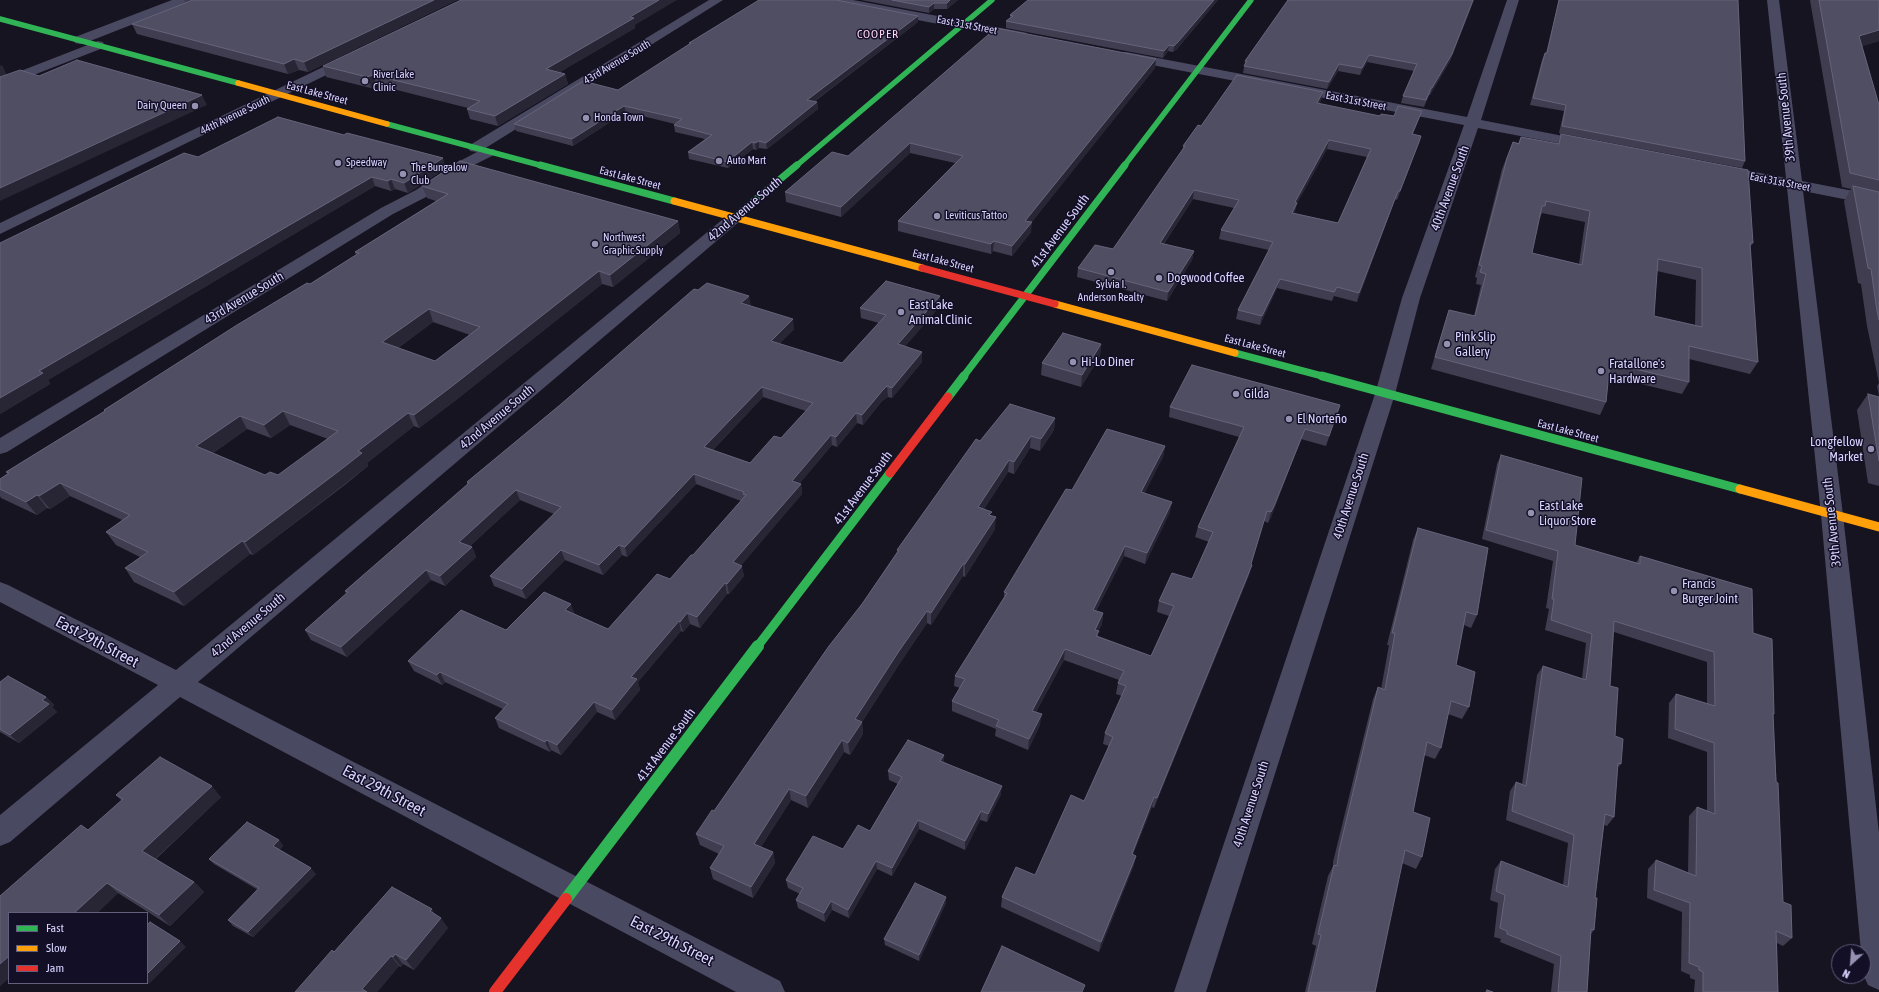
<!DOCTYPE html>
<html>
<head>
<meta charset="utf-8">
<style>
  body { margin:0 }
  #map { position:relative; width:1879px; height:992px; overflow:hidden; background:#161421; font-family:"Asap Condensed",sans-serif }
  canvas { display:block }
  .legend { position:absolute; left:8px; top:912px; width:140px; height:72px; box-sizing:border-box; background:#130f26; border:1px solid #625e7d; margin:0; padding:5px 7px; list-style:none; font-size:12px; color:#d9d4ff }
  .legend li { display:flex; align-items:center; gap:8px; height:20px }
  .legend b { width:20px; border:1px solid #625e7d }
  .north { position:absolute; left:1831px; top:944px; width:40px; height:40px; box-sizing:border-box; background:#130f26; border:1px solid #625e7d; border-radius:50%; rotate:206deg; font-size:11px; font-weight:700; line-height:16px; text-align:center; color:#d9d4ff }
  .north::after { content:''; display:block; margin:auto; width:14px; height:18px; background:#9591b1; clip-path:polygon(50% 0,100% 100%,50% 72%,0 100%) }
</style>
</head>
<body>
<div id="map">
<canvas width="1879" height="992"></canvas>
<ul class="legend">
<li><b style="height:5px;background:#30b455"></b>Fast</li>
<li><b style="height:5px;background:#ff9f0a"></b>Slow</li>
<li><b style="height:5px;background:#e5322d"></b>Jam</li>
</ul>
<div class="north">N</div>
</div>
<script>
const g = document.querySelector('canvas').getContext('2d');
g.lineJoin = 'round';
function shape(rows) {
  const path = new Path2D();
  for (const r of rows) {
    path.moveTo(r[0], r[1]);
    for (let i = 2; i < r.length; i += 2) path.lineTo(r[i], r[i + 1]);
  }
  return path;
}
function paint(path, color) {
  g.fillStyle = color;
  g.fill(path, 'evenodd');
}
function trace(path, color, width, dash) {
  g.strokeStyle = color;
  g.lineWidth = width;
  g.lineCap = dash ? 'butt' : 'round';
  g.setLineDash(dash || []);
  g.stroke(path);
}
function drawText(font, color, halo, rows, align = 'center') {
  g.font = font + ' "Asap Condensed",sans-serif';
  g.lineWidth = 3;
  g.setLineDash([]);
  g.textBaseline = 'middle';
  g.strokeStyle = halo;
  g.fillStyle = color;
  for (const [text, x, y, turn = 0] of rows) {
    g.save();
    g.translate(x, y);
    g.rotate((+turn || 0) * Math.PI / 180);
    g.textAlign = isNaN(turn) ? turn : align;
    if (halo) g.strokeText(text, 0, 0);
    g.fillText(text, 0, 0);
    g.restore();
  }
}
paint(shape([
  [172,0,189,0,187,3,85,43,80,44,75,43,74,40,75,37,172,0],
  [709,0,723,0,484,149,494,149,497,152,494,155,468,168,428,196,393,214,7,452,0,454,0,438,381,208,416,190,458,162,477,152,470,151,468,148,470,145,709,0],
  [828,0,853,0,1022,32,1027,33,1028,36,1027,39,1022,40,834,4,828,0],
  [1507,0,1519,0,1481,120,1589,141,1594,142,1596,145,1594,148,1589,149,1478,128,1420,298,1395,394,1206,992,1174,992,1375,394,1402,298,1464,125,1126,60,1121,59,1119,56,1121,53,1126,52,1467,117,1507,0],
  [1767,0,1779,0,1802,181,1879,196,1879,206,1803,191,1843,515,1879,833,1879,990,1868,985,1863,974,1863,952,1861,952,1821,515,1787,188,1719,175,1714,173,1711,170,1714,167,1719,165,1786,178,1767,0],
  [98,41,103,42,104,45,103,48,0,88,0,79,98,41],
  [350,54,355,55,357,58,355,61,0,234,0,223,350,54],
  [734,213,740,215,742,218,740,221,198,682,780,981,785,992,736,992,180,697,10,842,0,846,0,815,158,685,0,602,0,582,8,585,176,670,728,215,734,213]
]), '#4a4962');
trace(shape([
  [0,19,238,83],
  [387,124,543,166],
  [796,166,992,0],
  [1124,166,1251,0]
]), '#30b455', 5.5);
trace(shape([
  [540,165,674,201],
  [734,218,797,165],
  [1235,353,1326,377],
  [963,377,1125,165]
]), '#30b455', 7);
trace(shape([
  [1322,376,1740,489],
  [948,397,964,376],
  [757,647,890,473]
]), '#30b455', 9);
trace(shape([
  [566,899,758,646]
]), '#30b455', 12);
trace(shape([
  [238,83,387,124]
]), '#ff9f0a', 5.5);
trace(shape([
  [674,201,922,268],
  [1055,304,1235,353]
]), '#ff9f0a', 7);
trace(shape([
  [1740,489,1879,527]
]), '#ff9f0a', 9);
trace(shape([
  [922,268,1055,304]
]), '#e5322d', 7);
trace(shape([
  [890,473,948,397]
]), '#e5322d', 9);
trace(shape([
  [495,992,566,899]
]), '#e5322d', 12);
paint(shape([
  [184,0,457,0,308,72,299,70,288,74,137,34,132,24,185,3],
  [861,0,958,0,947,9,934,9,929,13],
  [1028,0,1218,0,1177,49,1173,52,1168,51,1163,58,1006,28,1006,21,1010,18,1010,15],
  [1288,0,1474,0,1450,61,1430,95,1429,95,1424,107,1401,103,1403,96,1414,71,1367,62,1360,75,1338,71,1327,89,1243,73,1245,61],
  [1559,0,1738,0,1745,161,1742,168,1559,133,1564,111,1530,105,1542,60,1545,53,1546,53],
  [1810,0,1879,0,1879,41,1862,46,1879,105,1879,383,1867,326,1861,284,1858,283,1844,201,1851,189,1842,187],
  [918,22,814,102,817,102,818,109,767,149,759,148,756,150,753,149,728,168,689,159,688,152,705,139,675,132,674,125,675,124,626,112,573,146,516,131,514,124,618,90,689,45,689,43],
  [635,25,635,28,560,72,565,74,568,84,498,126,470,119,467,109,468,108,377,85,371,88,326,77,323,66],
  [1156,59,1155,68,1031,222,1031,232,1012,256,993,251,991,254,898,231,898,221,955,163,910,153,841,217,786,202,785,192,848,156],
  [1323,92,1321,100,1319,104,1380,116,1394,116,1419,119,1413,134,1416,150,1397,200,1395,199,1357,302,1334,296,1332,301,1277,288,1260,325,1236,319,1238,310,1269,250,1219,239,1221,230,1234,208,1193,199,1164,244,1194,251,1192,260,1167,301,1077,277,1078,268,1113,249,1183,150,1183,146,1201,126],
  [1327,149,1367,157,1338,223,1294,213,1297,203],
  [1561,134,1753,243,1750,247,1758,362,1750,374,1689,359,1689,382,1682,394,1608,376,1606,402,1600,415,1431,369,1445,322,1449,310,1474,316,1481,285,1476,284,1477,278,1475,277,1502,169,1513,142,1518,143,1521,137,1557,144],
  [1542,213,1585,222,1579,264,1532,253,1539,217,1540,218],
  [1657,271,1696,280,1695,325,1654,316],
  [198,157,446,168,408,193,395,189,391,191,375,186,48,380,50,384,0,414,0,243],
  [422,186,678,221,680,233,613,287,602,284,456,400,419,428,414,426,367,463,368,466,346,484,253,555,250,554,184,606,134,582,125,568,140,557,116,545,106,532,122,520,70,496,50,509,47,508,37,515,1,498,0,496,0,479,8,474,6,472,105,411,104,410,310,284,356,255,355,252,436,201,427,198],
  [433,322,470,335,435,361,398,348],
  [290,425,328,439,278,475,265,475,213,453,247,429,271,438],
  [698,290,749,296,750,306,794,329,779,344,842,363,879,323,861,318,860,308,940,306,905,346,922,362,892,398,888,397,882,401,863,425,857,423,837,447,832,445,799,484,801,484,802,494,741,565,744,576,729,594,727,594,700,628,690,624,683,632,681,631,638,682,640,690,615,720,597,712,561,755,551,750,550,752,499,728,495,718,503,709,445,682,442,685,414,671,408,661,506,630,575,614,608,629,670,579,693,555,741,501,696,484,627,557,622,555,603,575,565,560,526,599,494,586,490,576,554,514,520,500,470,546,472,547,476,557,445,586,431,580,347,657,311,640,305,630,346,594,345,591,467,485,467,482],
  [763,397,806,411,781,438,750,463,713,450],
  [1101,344,1100,356,1081,387,1041,375,1042,363],
  [1879,383,1879,396,1877,386],
  [1868,394,1879,397,1879,486,1868,483,1857,410],
  [1340,405,1326,446,1301,439,1271,517,1268,523,1264,521,1251,564,1249,575,1154,808,1152,807,1133,854,1134,865,1099,952,1001,907,1002,897,1035,875,1084,801,1109,746,1103,744,1105,733,1122,696,1116,694,1118,683,1119,680,1064,660,1036,712,1040,725,1028,750,995,736,996,729,952,711,952,701,960,688,954,686,955,676,1004,598,1004,592,1165,446,1163,457,1144,493,1170,512,1145,564,1124,556,1096,611,1103,613,1102,624,1098,631,1098,636,1151,656,1169,616,1157,612,1159,601,1192,579,1209,542,1195,537,1198,527,1239,437,1169,417,1170,407],
  [1055,418,1054,430,1040,451,1030,448,1014,474,1008,472,984,509,991,516,995,529,965,577,963,576,931,625,927,623,900,663,862,722,863,734,850,755,844,752,808,808,791,800,761,847,773,852,775,863,753,898,713,879,710,868,719,854,700,845,696,834,714,811,862,604,897,552,897,550,980,441],
  [1501,455,1575,545,1636,563,1640,556,1753,633,1774,714,1773,716,1783,902,1792,938,1783,946,1777,943,1778,992,1694,992,1695,980,1690,978,1690,975,1681,971,1682,912,1647,898,1648,869,1656,860,1688,873,1689,816,1697,807,1707,811,1707,752,1668,738,1669,703,1676,694,1707,704,1707,662,1614,632,1610,686,1615,736,1621,764,1617,768,1614,817,1607,826,1604,825,1595,898,1594,930,1591,934,1587,992,1551,992,1554,964,1500,942,1501,939,1494,937,1498,903,1490,900,1495,869,1501,861,1563,885,1568,843,1506,820,1510,791,1516,782,1522,784,1537,675,1543,666,1582,679,1586,643,1545,630,1549,609,1546,608,1553,561,1482,539,1497,464],
  [1418,528,1477,615,1471,628,1464,625,1456,665,1469,707,1462,719,1448,714,1441,748,1435,759,1424,755,1413,812,1422,857,1416,869,1402,863,1375,992,1305,992,1316,946,1312,944,1328,876,1333,866,1333,862,1373,699,1378,687,1381,689,1389,645,1387,645,1413,540],
  [0,682,46,697,54,705,52,707,57,712,19,743,0,732],
  [944,755,944,762,1001,794,987,822,980,820,965,850,919,829,892,876,877,869,849,918,832,910,825,922,798,908,796,900,800,894,788,888,786,880,843,849,870,831,898,784,889,780,888,771],
  [116,795,221,797,156,859,194,882,204,892,170,926,118,893,97,913,9,913,9,978,0,986,0,896,88,830,122,801],
  [279,840,283,846,279,850,316,874,253,937,233,926,228,920,258,890,214,864,209,859],
  [946,903,919,961,885,945,884,939],
  [436,915,448,928,414,970,403,964,401,967,399,966,377,992,295,992,334,952]
]), '#403d50');
paint(shape([
  [434,0,457,0,308,72,304,62],
  [659,0,677,0,635,25,635,28,548,79,546,69],
  [950,0,958,0,947,9,947,3],
  [1214,0,1218,0,1177,49,1173,52,1174,46],
  [1473,0,1450,61,1430,95,1432,88],
  [934,3,934,9,929,13,929,7],
  [918,16,918,22,808,106,807,100],
  [1879,30,1879,41,1852,49,1859,36],
  [1169,45,1168,51,1163,58,1164,51],
  [1369,55,1367,62,1360,75,1362,68],
  [294,59,299,70,288,74,284,64],
  [1156,59,1155,68,1025,231,1025,221],
  [1339,64,1338,71,1327,89,1329,82],
  [2,65,7,75,0,78,0,66],
  [565,74,568,84,498,126,495,116],
  [373,75,377,85,371,88,367,77],
  [1323,92,1321,100,1315,112,1317,103],
  [202,95,207,105,0,201,0,188],
  [817,102,818,109,767,149,766,143],
  [624,106,626,112,573,146,572,139],
  [1422,111,1419,119,1410,142,1412,134],
  [1329,140,1327,149,1293,211,1295,202],
  [759,141,759,148,756,150,755,143],
  [752,142,753,149,728,168,727,162],
  [1419,142,1416,150,1397,200,1400,191],
  [910,143,910,153,841,217,841,207],
  [443,158,446,168,408,193,404,183],
  [372,177,375,186,48,380,50,384,0,414,0,398,39,371],
  [391,179,395,189,391,191,388,181],
  [1194,190,1193,199,1159,251,1160,243],
  [1398,191,1395,199,1357,302,1359,293],
  [1297,203,1295,212,1290,222,1292,213],
  [678,221,680,233,613,287,610,275],
  [1032,222,1031,232,1012,256,1012,246],
  [994,241,993,251,991,254,991,244],
  [1194,251,1192,260,1167,301,1168,292],
  [599,271,602,284,456,400,419,428,414,415],
  [1280,279,1277,288,1260,325,1262,316],
  [749,296,751,306,742,313,741,303],
  [940,296,940,306,899,354,898,344],
  [429,309,433,322,388,355,382,342],
  [793,319,794,329,772,351,771,341],
  [1101,344,1100,356,1081,387,1082,375],
  [922,352,922,362,892,398,892,388],
  [887,386,888,397,882,401,863,425,862,415,882,391],
  [762,387,763,397,706,457,704,447],
  [283,411,290,425,271,438,264,425],
  [408,413,414,426,367,463,368,466,253,555,245,542,358,451],
  [856,413,857,423,837,447,836,437],
  [240,416,247,429,204,459,196,446],
  [1055,418,1054,430,1040,451,1041,439],
  [1305,429,1301,439,1271,517,1268,523,1271,512],
  [831,435,832,445,793,491,792,481],
  [1031,436,1030,448,1014,474,1014,462],
  [1165,446,1163,457,1140,503,1141,492],
  [1009,460,1008,472,978,519,978,507],
  [694,474,696,484,627,557,625,547],
  [60,483,70,496,50,509,39,496],
  [801,484,802,494,735,573,733,562],
  [516,490,520,500,463,552,459,542],
  [37,495,47,508,37,515,26,502],
  [1172,502,1170,512,1145,564,1147,553],
  [996,517,995,529,965,577,965,564],
  [242,541,250,554,184,606,174,592],
  [619,545,622,555,603,575,599,565],
  [1125,546,1124,556,1091,620,1093,610],
  [472,547,476,557,445,586,440,576],
  [561,550,565,560,526,599,522,589],
  [963,564,963,576,931,625,931,613],
  [1252,565,1249,575,1154,808,1157,798],
  [742,566,744,576,729,594,727,584],
  [426,570,431,580,347,657,341,647],
  [725,583,727,594,700,628,697,617],
  [571,604,575,614,569,621,565,610],
  [927,611,927,623,900,663,862,722,863,734,850,755,848,743,855,719,899,651],
  [687,613,690,624,683,632,680,622],
  [1103,613,1102,624,1094,640,1095,630],
  [679,621,681,631,638,682,640,690,615,720,612,710,631,677],
  [1065,649,1064,660,1031,721,1032,711],
  [440,672,445,682,442,685,437,675],
  [46,697,54,705,52,707,57,712,19,743,10,735,42,700],
  [594,702,597,712,561,755,557,745],
  [1042,714,1040,725,1028,750,1029,739],
  [547,740,551,750,550,752,545,742],
  [842,740,844,752,808,808,806,796],
  [944,755,944,764,940,761],
  [212,786,221,797,153,861,142,851],
  [1002,786,1001,794,987,822,988,814],
  [789,789,791,800,756,855,754,844],
  [1154,797,1152,807,1129,864,1132,854],
  [981,811,980,820,965,850,965,841],
  [918,820,919,829,892,876,892,868],
  [279,840,283,846,277,852,273,846],
  [773,852,775,863,753,898,751,887],
  [1136,856,1134,865,1099,952,1101,942],
  [876,861,877,869,849,918,848,910],
  [311,868,316,874,253,937,248,932],
  [194,882,204,892,170,926,159,915],
  [107,883,118,893,97,913,74,913],
  [946,897,946,903,919,961,919,955],
  [831,901,832,910,825,922,824,913],
  [432,909,439,920,441,918,448,928,414,970,406,960,430,911],
  [180,941,186,947,149,984,147,982,147,974],
  [395,954,403,964,401,967,393,957],
  [9,956,9,978,0,986,0,964],
  [391,956,399,966,377,992,365,992,362,989]
]), '#282635');
const building = shape([
  [193,0,434,0,304,62,294,59,284,64,132,24,193,0],
  [461,0,659,0,630,17,634,18,546,69,565,74,495,116,467,109,480,101,373,75,367,77,323,66,461,0],
  [759,0,836,0,918,16,807,100,817,102,766,143,759,141,755,143,752,142,727,162,688,152,712,135,674,125,682,119,624,106,572,139,514,124,583,81,618,90,691,43,689,43,759,0],
  [892,0,950,0,947,3,934,3,929,7,892,0],
  [1028,0,1214,0,1178,42,1174,46,1169,45,1164,51,1006,21,1013,16,1010,15,1028,0],
  [1288,0,1473,0,1452,54,1432,88,1431,88,1426,100,1403,96,1417,64,1369,55,1362,68,1339,64,1329,82,1244,66,1247,61,1245,61,1288,0],
  [1559,0,1738,0,1745,161,1562,126,1566,105,1533,98,1545,53,1547,53,1559,0],
  [1819,0,1879,0,1879,30,1859,36,1879,105,1879,180,1850,173,1819,0],
  [996,28,1156,59,1025,221,1032,222,1012,246,994,241,991,244,898,221,963,156,910,143,841,207,785,192,832,152,848,156,996,28],
  [77,60,202,95,0,188,0,77,20,70,39,76,77,60],
  [1237,75,1323,92,1317,103,1380,116,1381,114,1394,116,1398,106,1422,111,1412,134,1421,136,1419,142,1400,191,1398,191,1359,293,1337,287,1334,292,1280,279,1262,316,1238,310,1273,242,1221,230,1239,200,1194,190,1160,243,1194,251,1168,292,1078,268,1095,245,1113,249,1185,146,1183,146,1198,125,1201,126,1237,75],
  [1329,140,1371,149,1338,223,1292,213,1297,203,1295,202,1329,140],
  [278,117,344,135,347,133,443,158,404,183,391,179,388,181,372,177,39,371,43,373,0,398,0,243,184,153,198,157,278,117],
  [1561,134,1748,170,1753,243,1750,243,1758,362,1689,346,1689,382,1610,363,1606,402,1435,357,1449,310,1475,316,1486,274,1480,272,1482,266,1479,265,1507,158,1513,142,1519,144,1521,137,1559,144,1561,134],
  [1546,201,1590,211,1582,265,1532,253,1542,206,1545,206,1546,201],
  [1658,259,1702,268,1702,327,1654,316,1658,259],
  [460,161,678,221,610,275,599,271,451,387,414,415,408,413,358,451,362,453,339,471,245,542,242,541,174,592,125,568,148,552,106,532,130,515,60,483,39,496,37,495,26,502,0,489,0,479,9,473,6,472,105,411,104,410,237,325,307,283,310,284,359,253,355,252,448,194,422,186,460,161],
  [429,309,480,327,435,361,382,342,429,309],
  [283,411,338,431,278,475,270,472,265,475,196,446,240,416,264,425,283,411],
  [1853,186,1879,192,1879,320,1877,311,1871,269,1868,268,1853,186],
  [886,281,940,296,898,344,922,352,892,388,887,386,882,391,862,415,856,413,836,437,831,435,792,481,801,484,733,562,742,566,727,584,725,583,697,617,687,613,680,622,679,621,631,677,637,679,612,710,594,702,557,745,547,740,545,742,495,718,508,704,440,672,437,675,408,661,461,610,506,630,544,592,571,604,565,610,608,629,657,574,670,579,691,555,693,555,746,495,743,494,744,492,694,474,625,547,619,545,599,565,561,550,522,589,490,576,561,507,516,490,459,542,472,547,440,576,426,570,341,647,305,630,348,592,345,591,469,483,467,482,560,405,694,289,698,290,707,283,749,296,741,303,793,319,771,341,842,363,886,315,860,308,886,281],
  [762,387,813,403,781,438,774,436,750,463,704,447,762,387],
  [1063,333,1101,344,1082,375,1042,363,1063,333],
  [1192,365,1340,405,1329,436,1305,429,1274,506,1271,512,1267,511,1251,564,1252,565,1157,798,1154,797,1132,854,1136,856,1101,942,1002,897,1016,867,1035,875,1071,795,1084,801,1113,737,1105,733,1126,686,1118,683,1124,671,1065,649,1032,711,1042,714,1029,739,996,726,999,720,952,701,965,679,955,676,1007,593,1004,592,1066,489,1072,490,1107,429,1165,446,1141,492,1172,502,1147,553,1125,546,1093,610,1103,613,1095,630,1099,631,1096,636,1151,656,1174,606,1159,601,1172,573,1192,579,1213,532,1198,527,1244,427,1170,407,1192,365],
  [1868,394,1879,397,1879,461,1868,394],
  [1010,404,1055,418,1041,439,1031,436,1014,462,1009,460,978,507,992,512,989,515,996,517,965,564,963,564,931,613,927,611,899,651,855,719,862,722,848,743,842,740,806,796,789,789,754,844,773,852,751,887,710,868,724,846,696,834,712,810,714,811,829,646,862,604,899,550,897,550,976,439,980,441,1010,404],
  [1501,455,1582,478,1575,545,1640,564,1640,556,1752,589,1753,633,1772,639,1774,714,1773,713,1776,782,1778,783,1783,902,1791,905,1792,938,1776,931,1778,992,1703,992,1703,972,1699,970,1699,967,1689,963,1690,903,1654,890,1656,860,1696,876,1697,807,1715,814,1714,743,1675,729,1676,694,1715,706,1714,652,1614,621,1610,686,1618,688,1615,736,1623,739,1621,764,1618,763,1614,817,1605,814,1595,898,1597,898,1594,930,1591,929,1587,992,1558,992,1561,956,1507,934,1507,931,1500,928,1505,895,1496,891,1501,861,1568,887,1574,835,1512,811,1516,782,1526,786,1543,666,1586,680,1592,634,1551,620,1554,599,1552,599,1558,551,1486,530,1501,455],
  [1418,528,1488,548,1477,615,1466,612,1456,665,1475,672,1469,707,1451,701,1441,748,1427,742,1413,812,1430,818,1422,857,1405,850,1375,992,1308,992,1321,935,1318,934,1334,865,1337,866,1339,851,1378,687,1385,690,1395,633,1392,633,1418,528],
  [8,676,46,697,42,700,49,704,10,735,0,729,0,682,8,676],
  [908,740,944,755,940,761,1002,786,988,814,981,811,965,841,918,820,892,868,876,861,848,910,831,901,824,913,796,900,803,888,786,880,813,836,843,849,858,825,870,831,902,777,888,771,908,740],
  [160,757,212,786,142,851,194,882,159,915,107,883,74,913,9,913,9,956,0,964,0,896,81,825,88,830,123,799,116,795,160,757],
  [247,822,279,840,273,846,311,868,248,932,228,920,259,888,209,859,247,822],
  [915,883,946,897,919,955,884,939,915,883],
  [392,887,432,909,430,911,441,918,406,960,395,954,393,957,391,956,362,989,367,992,295,992,332,950,334,952,392,887],
  [150,922,180,941,147,974,147,925,150,922],
  [1002,946,1085,985,1082,992,981,992,1002,946],
  [1487,990,1493,992,1486,992,1487,990]
]);
paint(building, '#504e63');
trace(building, '#66637b', 1);
for (const [x, y, r, color] of [
  [365,81,4,"#9591b1"],
  [195,106,4,"#9591b1"],
  [586,118,4,"#9591b1"],
  [719,161,4,"#9591b1"],
  [338,163,4,"#9591b1"],
  [403,174,4,"#9591b1"],
  [937,216,4,"#9591b1"],
  [595,244,4,"#9591b1"],
  [1111,272,4,"#9591b1"],
  [1159,278,4,"#9591b1"],
  [901,312,4,"#9591b1"],
  [1447,344,4,"#9591b1"],
  [1073,362,4,"#9591b1"],
  [1601,371,4,"#9591b1"],
  [1236,394,4,"#9591b1"],
  [1289,419,4,"#9591b1"],
  [1871,449,4,"#9591b1"],
  [1531,513,4,"#9591b1"],
  [1674,591,4,"#9591b1"]
]) {
  const dot = new Path2D();
  dot.arc(x, y, r, 0, 2 * Math.PI);
  g.fillStyle = color;
  g.fill(dot);
  trace(dot, '#130f26', 1.5);
}
drawText('11px', '#d9d4ff', '#130f26', [
  ["East 31st Street",967,25,11],
  ["43rd Avenue South",617,62,-31],
  ["East Lake Street",317,93,15],
  ["East 31st Street",1356,101,11],
  ["44th Avenue South",235,115,-26],
  ["East Lake Street",630,178,15],
  ["East 31st Street",1780,182,11],
  ["East Lake Street",943,261,15],
  ["East Lake Street",1255,346,15],
  ["East Lake Street",1568,431,15]
]);
drawText('11px', '#d9d4ff', '#130f26', [
  ["River Lake",373,75],
  ["Clinic",373,88],
  ["Dairy Queen",187,106,"right"],
  ["Honda Town",594,118],
  ["Auto Mart",727,161],
  ["Speedway",346,163],
  ["The Bungalow",411,168],
  ["Club",411,181],
  ["Leviticus Tattoo",945,216],
  ["Northwest",603,238],
  ["Graphic Supply",603,251],
  ["Sylvia I.",1111,285,"center"],
  ["Anderson Realty",1111,298,"center"]
], 'left');
g.letterSpacing = '1px';
drawText('12px', '#ffd6f0', '#130f26', [
  ["COOPER",878,34]
]);
g.letterSpacing = '0px';
drawText('13px', '#d9d4ff', '#130f26', [
  ["39th Avenue South",1786,117,-96],
  ["40th Avenue South",1450,188,-70],
  ["42nd Avenue South",745,209,-40],
  ["41st Avenue South",1060,231,-53],
  ["43rd Avenue South",244,298,-31],
  ["42nd Avenue South",497,417,-40],
  ["41st Avenue South",863,488,-53],
  ["40th Avenue South",1351,496,-72],
  ["39th Avenue South",1832,522,-96],
  ["42nd Avenue South",248,625,-40],
  ["41st Avenue South",666,745,-53],
  ["40th Avenue South",1251,804,-72]
]);
drawText('13px', '#d9d4ff', '#130f26', [
  ["Dogwood Coffee",1167,278],
  ["East Lake",909,305],
  ["Animal Clinic",909,320],
  ["Pink Slip",1455,337],
  ["Gallery",1455,352],
  ["Hi-Lo Diner",1081,362],
  ["Fratallone's",1609,364],
  ["Hardware",1609,379],
  ["Gilda",1244,394],
  ["El Norteño",1297,419],
  ["Longfellow",1863,442,"right"],
  ["Market",1863,457,"right"],
  ["East Lake",1539,506],
  ["Liquor Store",1539,521],
  ["Francis",1682,584],
  ["Burger Joint",1682,599]
], 'left');
drawText('16px', '#d9d4ff', '#130f26', [
  ["East 29th Street",97,642,28],
  ["East 29th Street",384,791,28],
  ["East 29th Street",672,941,27]
]);
</script>
</body>
</html>
